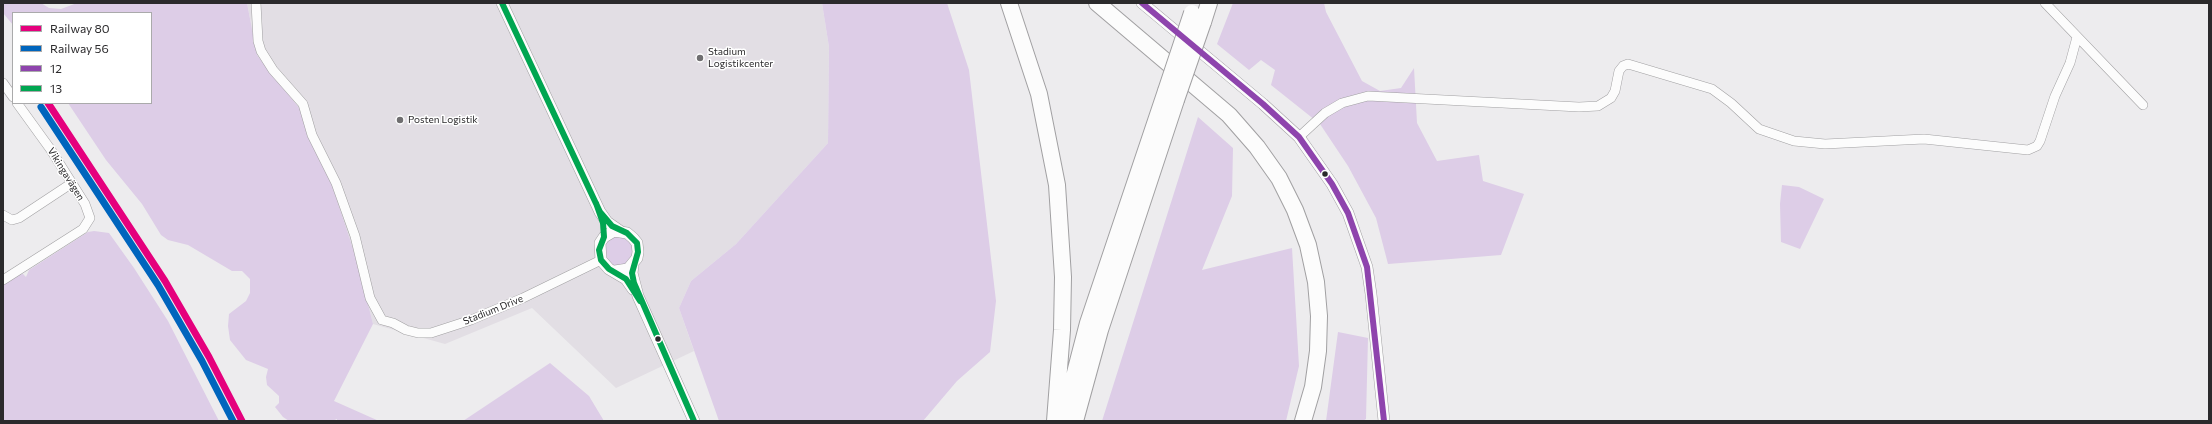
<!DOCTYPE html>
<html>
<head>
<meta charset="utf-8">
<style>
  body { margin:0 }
  #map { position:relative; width:2212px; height:424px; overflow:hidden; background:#edecee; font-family:Commissioner,sans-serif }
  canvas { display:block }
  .frame { position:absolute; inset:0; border:4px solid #2b2a2c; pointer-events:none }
  .legend { position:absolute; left:12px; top:12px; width:140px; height:92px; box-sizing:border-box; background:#fff; border:1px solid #aaaaab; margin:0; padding:5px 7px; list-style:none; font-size:12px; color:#2b2a2c }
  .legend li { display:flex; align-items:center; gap:8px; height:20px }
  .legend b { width:20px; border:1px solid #aaaaab }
</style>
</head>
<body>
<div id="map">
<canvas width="2212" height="424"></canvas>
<div class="frame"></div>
<ul class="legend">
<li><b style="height:5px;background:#e5007d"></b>Railway 80</li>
<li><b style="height:5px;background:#0065bd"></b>Railway 56</li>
<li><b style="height:5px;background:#8e44ad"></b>12</li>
<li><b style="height:5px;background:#00a651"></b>13</li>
</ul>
</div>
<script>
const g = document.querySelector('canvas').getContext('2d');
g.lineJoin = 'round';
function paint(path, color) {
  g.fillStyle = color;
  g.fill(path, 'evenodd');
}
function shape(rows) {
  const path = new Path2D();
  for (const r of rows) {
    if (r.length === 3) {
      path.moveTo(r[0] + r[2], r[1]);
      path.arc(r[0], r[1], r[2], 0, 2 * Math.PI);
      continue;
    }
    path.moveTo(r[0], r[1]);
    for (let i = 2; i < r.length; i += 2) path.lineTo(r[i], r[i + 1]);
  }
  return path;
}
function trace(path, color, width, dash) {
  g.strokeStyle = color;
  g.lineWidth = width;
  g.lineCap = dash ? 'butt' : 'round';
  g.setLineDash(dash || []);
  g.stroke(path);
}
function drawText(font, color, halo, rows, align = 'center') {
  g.font = font + ' Commissioner,sans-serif';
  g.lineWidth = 3;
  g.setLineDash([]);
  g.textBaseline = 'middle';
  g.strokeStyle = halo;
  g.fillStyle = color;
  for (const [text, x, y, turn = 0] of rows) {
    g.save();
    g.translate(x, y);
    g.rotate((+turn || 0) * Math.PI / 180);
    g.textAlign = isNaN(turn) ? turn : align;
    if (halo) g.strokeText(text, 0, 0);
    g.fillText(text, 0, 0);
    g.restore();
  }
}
paint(shape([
  [247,3,822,3,829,47,828,143,736,244,691,281,679,308,694,351,616,388,532,308,445,344,373,324,367,300,300,109,257,55]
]), '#e2dee4');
paint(shape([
  [3,3,41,3,49,8,61,9,77,3,247,3,257,55,300,109,324,161,356,258,367,300,373,324,334,401,379,421,337,421,337,419,332,421,289,421,283,417,275,407,279,403,279,396,267,385,266,377,268,369,246,360,230,340,228,326,229,314,246,301,250,293,250,279,242,271,232,271,188,245,168,240,161,235,142,204,106,160,68,103,151,103,151,13,13,13,13,25,3,13],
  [822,3,947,3,969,70,996,301,990,352,957,381,923,421,719,421,679,308,691,281,736,244,828,143,829,47],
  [1233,3,1324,3,1326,12,1362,81,1380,91,1401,88,1414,68,1417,123,1437,161,1479,155,1483,181,1524,194,1501,255,1388,264,1376,218,1348,166,1320,124,1271,85,1275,70,1261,60,1249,70,1217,44],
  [1198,117,1233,148,1232,196,1202,270,1292,248,1299,366,1286,421,1102,421],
  [1782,185,1799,187,1824,199,1800,249,1781,242,1780,204],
  [94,231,109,233,134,268,168,321,219,421,3,421,3,284,17,275,23,274,26,277,29,270,88,232],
  [618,251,15],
  [1338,332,1368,338,1366,419,1363,421,1326,421],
  [550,363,589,396,604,421,463,421]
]), '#ddcde7');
const minor = shape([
  [256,3,258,41,261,51,273,70,303,104,312,135,336,183,355,236,370,298,382,320,393,323,406,330,418,333,431,333,471,320,523,298,601,260],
  [2045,3,2143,105],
  [3,83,13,97],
  [1299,137,1325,113,1342,103,1368,96,1579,107,1598,106,1611,98,1615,91,1619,71,1623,66,1628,64,1712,89,1731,103,1759,129,1794,141,1825,144,1924,139,2028,150,2037,146,2040,141,2055,96,2070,63,2077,37],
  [3,215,12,220,19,218,72,183],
  [3,280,83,229,90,218,85,204,51,150,17,103]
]);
const tertiary = shape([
  [502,3,600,212,607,222,620,231],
  [1142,3,1263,104,1299,137,1332,184,1348,213,1367,267,1371,294,1384,421],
  [633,265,632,273,638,296,694,421],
  [615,271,628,269,637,258,638,252,637,243,633,238,627,233,614,231,604,237,600,243,601,260,609,269,626,279,633,289]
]);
const motorway = shape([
  [1009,3,1039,94,1057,185,1063,277,1062,330,1055,421],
  [1097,3,1229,115,1257,147,1279,178,1295,210,1308,245,1316,282,1319,316,1318,351,1313,387,1303,421],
  [1203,22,1209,3],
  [1063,419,1088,323,1166,91],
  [1075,421,1100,330,1176,100]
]);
trace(minor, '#a1a0a2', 10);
trace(tertiary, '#a1a0a2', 12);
trace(motorway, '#a1a0a2', 18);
trace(minor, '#fcfcfc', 9);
trace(tertiary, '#fcfcfc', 11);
trace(motorway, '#fcfcfc', 16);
const motorwayBridge = shape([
  [1166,91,1192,13],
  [1176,100,1203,22]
]);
trace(motorwayBridge, '#a1a0a2', 18, []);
trace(motorwayBridge, '#fcfcfc', 16);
trace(shape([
  [1142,3,1263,104,1299,137,1332,184,1348,213,1367,267,1384,421]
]), '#8e44ad', 6);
trace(shape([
  [502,3,600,212,612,226,627,233,637,243,638,252,632,273,634,283,694,421],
  [596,203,603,223,604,237,599,250,601,260,609,269,626,279,640,301]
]), '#00a651', 6);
trace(shape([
  [48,103,165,281,209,357,242,421]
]), '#e5007d', 7);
trace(shape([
  [41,107,158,285,202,361,233,421]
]), '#0065bd', 7);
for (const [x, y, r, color] of [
  [700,58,4,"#6f6e70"],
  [400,120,4,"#6f6e70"],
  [1325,174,3.5,"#2b2a2c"],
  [658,339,3.5,"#2b2a2c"]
]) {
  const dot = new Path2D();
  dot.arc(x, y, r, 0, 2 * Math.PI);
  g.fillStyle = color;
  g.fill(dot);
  trace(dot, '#fff', 1.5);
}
drawText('10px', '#2b2a2c', '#fff', [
  ["Stadium",708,52],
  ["Logistikcenter",708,64],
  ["Posten Logistik",408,120]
], 'left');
drawText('10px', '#2b2a2c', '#fff', [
  ["Vikingavägen",66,174,58],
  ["Stadium Drive",493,310,-22]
]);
</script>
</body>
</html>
